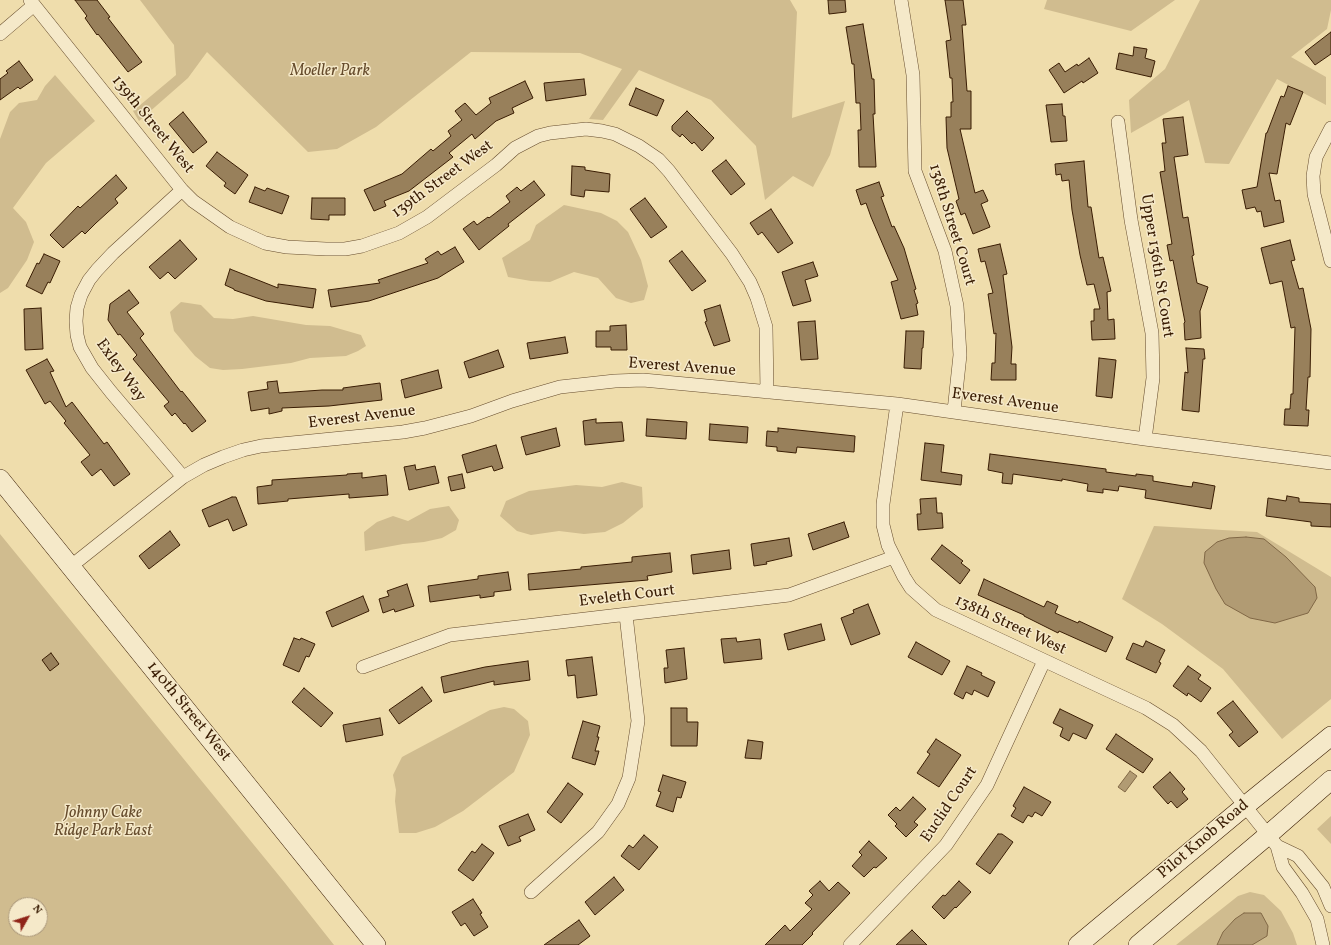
<!DOCTYPE html>
<html>
<head>
<meta charset="utf-8">
<style>
  body { margin:0 }
  #map { position:relative; width:1331px; height:945px; overflow:hidden; background:#efddac; font-family:Vollkorn,serif }
  canvas { display:block }
  .north { position:absolute; left:8px; top:897px; width:40px; height:40px; box-sizing:border-box; background:#f5e9c9; border:1px solid #aa977a; border-radius:50%; rotate:51deg; font-size:11px; font-weight:700; line-height:16px; text-align:center; color:#391c03 }
  .north::after { content:''; display:block; margin:auto; width:14px; height:18px; background:#8f2418; clip-path:polygon(50% 0,100% 100%,50% 72%,0 100%) }
</style>
</head>
<body>
<div id="map">
<canvas width="1331" height="945"></canvas>
<div class="north">N</div>
</div>
<script>
const g = document.querySelector('canvas').getContext('2d');
g.lineJoin = 'round';
function paint(path, color) {
  g.fillStyle = color;
  g.fill(path, 'evenodd');
}
function shape(rows) {
  const path = new Path2D();
  for (const r of rows) {
    path.moveTo(r[0], r[1]);
    for (let i = 2; i < r.length; i += 2) path.lineTo(r[i], r[i + 1]);
  }
  return path;
}
function trace(path, color, width, dash) {
  g.strokeStyle = color;
  g.lineWidth = width;
  g.lineCap = dash ? 'butt' : 'round';
  g.setLineDash(dash || []);
  g.stroke(path);
}
function drawText(font, color, halo, rows, align = 'center') {
  g.font = font + ' Vollkorn,serif';
  g.lineWidth = 3;
  g.setLineDash([]);
  g.textBaseline = 'middle';
  g.strokeStyle = halo;
  g.fillStyle = color;
  for (const [text, x, y, turn = 0] of rows) {
    g.save();
    g.translate(x, y);
    g.rotate((+turn || 0) * Math.PI / 180);
    g.textAlign = isNaN(turn) ? turn : align;
    if (halo) g.strokeText(text, 0, 0);
    g.fillText(text, 0, 0);
    g.restore();
  }
}
paint(shape([
  [140,0,790,0,797,12,792,118,845,101,830,155,813,187,793,176,765,200,756,146,711,100,639,70,603,120,589,119,622,69,580,53,471,52,376,127,337,149,308,152,207,52,188,78,139,121,133,111,176,75,174,45],
  [1047,0,1175,0,1131,31,1044,9],
  [1200,0,1331,0,1331,10,1327,29,1291,57,1326,77,1326,105,1277,79,1229,164,1205,163,1189,100,1131,133,1129,100,1165,69],
  [55,75,95,121,46,163,13,208,26,222,34,242,27,260,8,288,0,293,0,139,10,112,19,103,37,100,45,86],
  [564,205,601,213,617,221,628,232,641,260,648,286,644,300,631,303,616,298,598,278,574,272,550,282,531,281,508,277,502,258,530,240,536,225],
  [181,302,201,305,214,318,233,319,253,316,306,325,330,326,361,335,366,346,358,351,346,356,310,358,291,363,242,369,223,370,210,368,195,356,174,331,170,312],
  [622,482,642,487,643,507,623,523,605,532,584,534,559,531,531,535,517,531,500,516,506,501,529,491,576,485,602,487],
  [449,506,459,520,456,530,442,538,424,542,403,544,365,551,364,532,377,522,393,516,408,521,430,509],
  [1154,526,1257,532,1331,577,1331,699,1282,739,1223,669,1162,624,1122,599],
  [0,534,285,883,334,945,0,945],
  [16,905,40,905,40,929,16,929],
  [504,707,514,709,528,721,530,735,514,772,463,811,435,827,416,833,399,833,395,801,396,790,393,775,402,757,490,710],
  [1331,816,1331,844,1317,829],
  [1250,892,1264,895,1281,911,1293,933,1297,945,1176,945,1238,896]
]), '#d0bc8f');
const water = shape([
  [1246,537,1264,539,1286,557,1315,587,1317,598,1308,613,1275,623,1250,618,1225,604,1216,589,1204,563,1205,552,1217,542,1229,538,1246,537],
  [1130,771,1137,776,1125,792,1118,787,1130,771],
  [1244,913,1261,913,1268,926,1267,936,1252,945,1217,945,1223,932,1235,919,1244,913]
]);
paint(water, '#b19b73');
trace(water, '#816846', 1);
const building = shape([
  [75,0,97,0,110,17,108,18,142,62,128,72,98,34,97,35,85,18,87,16,75,0],
  [828,0,845,0,846,12,829,14,828,0],
  [945,0,963,0,966,25,962,25,967,91,971,91,971,129,960,129,975,193,983,190,988,201,981,204,990,227,973,234,965,213,961,215,956,201,959,199,947,148,946,117,951,117,951,102,953,102,952,78,950,78,946,41,951,40,945,0],
  [863,24,872,79,874,79,875,114,873,114,876,167,859,167,858,130,861,130,860,103,856,103,854,64,852,64,846,27,863,24],
  [1331,32,1331,54,1315,65,1305,52,1331,32],
  [1134,47,1147,49,1145,58,1155,61,1151,77,1116,69,1119,53,1133,56,1134,47],
  [1089,58,1098,73,1083,83,1082,81,1064,93,1049,70,1059,63,1065,72,1077,64,1078,66,1089,58],
  [19,61,33,80,20,89,18,87,0,100,0,79,8,73,6,71,19,61],
  [584,79,586,95,546,101,544,83,584,79],
  [525,81,533,98,512,108,514,113,496,121,475,139,472,134,449,153,453,157,409,191,384,201,386,206,374,211,364,190,402,174,431,149,433,151,451,136,448,131,462,120,455,111,465,103,476,115,491,103,489,98,525,81],
  [1288,86,1303,92,1290,125,1286,123,1277,174,1269,173,1275,201,1280,200,1284,222,1264,227,1261,211,1257,212,1255,207,1246,209,1242,190,1257,187,1266,133,1267,133,1281,96,1284,97,1288,86],
  [636,88,664,100,657,116,629,105,636,88],
  [1062,104,1063,116,1065,116,1067,141,1051,142,1046,105,1062,104],
  [687,111,714,138,702,151,694,142,692,144,682,134,680,137,672,130,672,126,687,111],
  [183,112,207,142,193,153,169,124,183,112],
  [1183,117,1188,155,1174,157,1183,218,1188,217,1194,255,1192,256,1197,283,1208,287,1200,311,1201,338,1185,340,1184,323,1185,322,1173,260,1170,261,1167,245,1172,244,1160,172,1165,171,1162,143,1166,143,1163,119,1183,117],
  [217,152,248,175,235,194,224,186,226,183,206,166,217,152],
  [726,160,745,184,731,195,712,171,726,160],
  [1084,161,1088,207,1091,207,1099,258,1103,257,1111,291,1107,292,1108,320,1114,319,1115,339,1092,340,1091,321,1094,321,1094,309,1100,309,1094,284,1087,285,1080,255,1072,210,1069,180,1062,181,1061,174,1056,175,1055,164,1084,161],
  [572,166,585,167,585,170,610,174,609,192,585,190,584,197,571,195,572,166],
  [116,175,127,188,115,199,118,203,96,223,85,234,82,231,63,248,50,235,78,206,80,208,116,175],
  [534,181,545,195,508,224,509,226,479,250,463,229,474,221,477,225,488,217,489,218,510,202,506,196,517,187,521,191,534,181],
  [879,182,884,196,881,197,892,227,894,226,904,248,916,289,914,290,918,303,916,304,918,315,901,319,891,282,898,280,871,217,866,203,861,205,856,190,879,182],
  [255,187,265,191,267,188,289,196,282,214,249,202,255,187],
  [312,198,345,198,345,215,329,215,329,220,311,219,312,198],
  [645,198,667,227,651,238,630,209,645,198],
  [771,209,793,243,778,253,762,232,758,235,750,223,771,209],
  [180,240,197,259,175,279,168,272,160,279,149,267,180,240],
  [1290,240,1295,260,1291,261,1299,289,1303,288,1311,329,1310,377,1308,377,1306,410,1309,410,1308,426,1284,425,1285,409,1290,409,1291,394,1293,394,1295,327,1291,328,1282,281,1270,284,1261,248,1290,240],
  [1000,244,1007,274,1003,275,1012,347,1011,364,1016,364,1016,380,991,380,992,363,995,363,996,333,994,334,988,294,993,293,985,261,981,262,978,249,1000,244],
  [455,247,464,262,438,278,369,301,331,307,328,290,380,283,378,280,428,263,425,259,438,251,441,255,455,247],
  [682,251,706,281,692,291,669,261,682,251],
  [44,254,60,261,50,283,48,282,42,294,26,286,37,263,39,264,44,254],
  [813,262,818,276,805,280,811,301,793,306,782,272,813,262],
  [230,269,278,288,278,284,316,289,313,308,266,301,234,290,234,289,225,285,230,269],
  [129,290,139,303,127,312,144,334,140,338,181,392,182,391,206,421,192,432,185,423,184,424,175,413,172,416,164,406,169,402,133,359,137,355,120,334,118,335,108,320,110,304,129,290],
  [720,305,730,341,714,346,705,322,707,321,704,310,720,305],
  [41,308,43,349,25,350,24,309,41,308],
  [815,321,818,359,801,360,798,322,815,321],
  [626,325,627,350,611,350,611,347,596,347,596,331,610,331,610,326,626,325],
  [906,331,924,331,923,348,922,348,921,369,904,368,906,331],
  [565,337,568,353,530,359,527,343,565,337],
  [1186,348,1204,349,1205,359,1203,359,1199,412,1182,410,1185,372,1188,373,1186,348],
  [498,350,504,367,469,378,464,362,498,350],
  [1099,358,1116,360,1112,398,1096,396,1099,358],
  [47,359,54,371,50,372,66,407,72,402,104,444,107,442,130,474,114,486,101,469,92,476,81,462,90,455,64,423,66,421,50,401,45,404,26,370,47,359],
  [438,370,442,388,405,398,401,380,438,370],
  [277,381,279,393,322,390,343,390,343,388,380,383,382,400,329,406,282,408,282,411,269,414,269,408,251,411,248,392,268,389,267,382,277,381],
  [596,419,596,423,622,422,624,441,585,445,583,421,596,419],
  [647,419,687,422,686,439,646,436,647,419],
  [710,424,748,427,747,443,709,440,710,424],
  [556,428,560,446,526,455,521,437,556,428],
  [778,428,855,436,854,452,797,447,796,453,777,451,777,447,766,446,767,431,778,432,778,428],
  [925,443,944,445,941,472,962,475,961,485,921,480,925,443],
  [496,445,503,468,494,471,492,466,467,473,462,455,496,445],
  [990,454,1106,469,1106,472,1136,476,1136,474,1153,476,1153,481,1184,486,1192,487,1193,482,1215,486,1211,509,1145,498,1146,490,1119,486,1118,491,1103,489,1103,493,1087,491,1088,484,1062,479,1062,481,1013,474,1012,484,1002,483,1003,473,988,470,990,454],
  [415,465,416,470,435,466,439,483,409,490,404,467,415,465],
  [362,473,362,478,386,475,388,495,349,498,349,494,288,499,288,501,258,504,257,487,272,485,272,480,347,475,347,474,362,473],
  [462,474,465,488,451,491,448,477,462,474],
  [1287,496,1299,498,1299,502,1331,504,1331,527,1311,526,1311,522,1266,516,1268,498,1286,501,1287,496],
  [232,497,236,497,247,525,233,531,228,519,209,527,202,510,232,497],
  [936,498,937,513,942,513,943,528,918,530,917,514,921,514,920,499,936,498],
  [844,522,849,537,813,550,808,534,844,522],
  [170,531,180,545,149,569,139,556,170,531],
  [789,538,792,556,766,562,767,564,754,566,751,544,789,538],
  [942,545,963,561,961,563,970,570,960,584,931,559,942,545],
  [729,550,731,569,693,574,691,555,729,550],
  [670,553,672,572,647,576,648,580,529,590,528,574,581,569,581,567,632,562,632,557,670,553],
  [508,572,511,590,494,592,494,596,480,598,480,595,430,602,428,586,478,579,478,576,508,572],
  [984,579,1044,607,1047,601,1058,606,1055,613,1078,623,1079,621,1113,637,1106,652,1059,631,1058,633,1024,616,1024,615,978,595,984,579],
  [407,584,414,606,395,612,394,609,383,613,379,599,389,596,387,591,407,584],
  [363,596,369,611,332,627,326,612,363,596],
  [868,604,880,634,851,645,841,618,854,613,853,610,868,604],
  [821,624,825,640,788,650,784,634,821,624],
  [294,638,300,640,301,638,315,644,309,657,306,656,299,672,283,665,294,638],
  [736,638,737,642,760,639,762,659,724,663,721,639,736,638],
  [1146,641,1165,650,1159,662,1161,663,1156,673,1126,659,1133,643,1143,647,1146,641],
  [916,642,950,661,942,675,908,657,916,642],
  [684,648,687,679,665,683,664,668,668,668,666,650,684,648],
  [51,653,59,664,50,671,42,660,51,653],
  [592,657,597,695,577,698,575,675,568,676,566,660,592,657],
  [528,661,530,680,494,685,494,681,444,693,441,677,485,667,528,661],
  [967,666,982,673,981,675,995,682,988,697,974,690,972,695,966,692,963,699,954,694,967,666],
  [1188,666,1201,675,1198,679,1211,688,1201,702,1188,693,1187,696,1173,686,1188,666],
  [422,687,432,701,399,724,389,710,422,687],
  [304,688,333,713,321,727,292,702,304,688],
  [1233,701,1258,732,1239,747,1229,735,1233,732,1217,713,1233,701],
  [671,708,687,708,687,722,698,722,697,746,671,746,671,708],
  [1060,709,1093,725,1086,739,1073,733,1069,741,1060,736,1063,728,1053,723,1060,709],
  [380,718,383,735,346,742,343,725,380,718],
  [583,721,600,726,597,737,599,737,595,751,599,751,595,765,572,758,583,721],
  [1116,734,1153,759,1143,773,1106,749,1116,734],
  [936,739,961,755,939,787,917,773,930,754,927,752,936,739],
  [748,740,763,742,761,759,745,758,748,740],
  [1170,772,1185,789,1182,792,1188,799,1177,808,1171,801,1168,804,1153,787,1170,772],
  [663,775,686,782,681,798,677,797,673,812,656,806,661,792,658,791,663,775],
  [568,783,583,794,561,823,547,812,568,783],
  [1024,787,1051,802,1042,816,1035,812,1032,817,1028,815,1023,823,1011,816,1016,808,1013,806,1024,787],
  [913,797,926,809,914,822,918,825,906,837,895,826,897,824,888,815,896,807,900,811,913,797],
  [528,814,535,830,519,837,521,841,508,846,499,826,528,814],
  [998,834,1002,834,1013,842,990,874,976,864,998,834],
  [644,835,658,847,639,870,621,856,629,845,633,848,644,835],
  [869,841,887,858,876,868,874,867,864,877,852,866,862,855,859,852,869,841],
  [482,844,494,853,473,881,458,870,472,851,475,853,482,844],
  [614,877,624,890,595,915,585,902,614,877],
  [820,881,829,891,838,882,850,893,812,933,813,934,802,945,765,945,785,925,790,931,812,909,805,903,813,895,809,891,820,881],
  [959,881,971,892,956,908,955,907,944,919,932,907,943,895,945,896,959,881],
  [473,899,482,913,480,914,488,927,474,936,465,923,461,926,452,912,473,899],
  [579,920,590,936,578,945,544,945,579,920],
  [912,930,927,945,896,945,912,930]
]);
paint(building, '#98805b');
trace(building, '#391c03', 1);
const street = shape([
  [30,0,182,190,193,201,230,227,265,243,287,247,326,249,345,249,362,246,399,233,427,217,496,165,515,148,538,136,550,133,586,129,602,131,615,134,639,146,658,159,669,171,732,254,750,282,757,298,766,327,767,392],
  [901,0,913,75,915,171,945,251,957,306,960,355,954,411],
  [0,34,34,5],
  [1118,122,1131,220,1152,333,1153,378,1145,439],
  [1331,128,1316,157,1313,176,1314,194,1331,261],
  [182,190,113,253,97,270,89,280,81,295,77,308,76,321,77,335,80,347,92,368,111,392,183,477],
  [897,404,883,504,883,525,888,545,904,577,911,588,936,610,1146,708,1173,725,1201,751,1277,846,1283,867,1302,893,1317,919,1323,945],
  [70,567,183,477,204,465,223,457,243,450,261,446,403,432,425,428,471,416,512,401,560,387,615,381,643,380,897,404,1145,439,1331,463],
  [363,667,450,635,789,595,894,557],
  [1277,846,1298,856,1323,887,1331,906],
  [531,892,598,832,618,804,629,778,638,721,626,615],
  [850,945,946,845,987,785,1044,661]
]);
const secondary = shape([
  [0,479,376,945],
  [1078,945,1245,806,1331,736],
  [1138,945,1268,835,1331,780]
]);
trace(street, '#664c2d', 14);
trace(secondary, '#391c03', 20);
trace(street, '#f5e9c9', 13);
trace(secondary, '#f5e9c9', 19);
drawText('italic 16px', '#664c2d', '#f5e9c9', [
  ["Moeller Park",330,72],
  ["Johnny Cake",103,814],
  ["Ridge Park East",103,832]
]);
drawText('16px', '#391c03', '#f5e9c9', [
  ["139th Street West",152,125,51],
  ["139th Street West",443,180,-36],
  ["138th Street Court",951,225,73],
  ["Upper 136th St Court",1156,266,81],
  ["Everest Avenue",682,368,4],
  ["Exley Way",120,371,54],
  ["Everest Avenue",1005,402,8],
  ["Everest Avenue",362,418,-7],
  ["Eveleth Court",627,597,-7],
  ["138th Street West",1010,626,25],
  ["140th Street West",188,712,51],
  ["Euclid Court",950,805,-56],
  ["Pilot Knob Road",1204,840,-40]
]);
</script>
</body>
</html>
